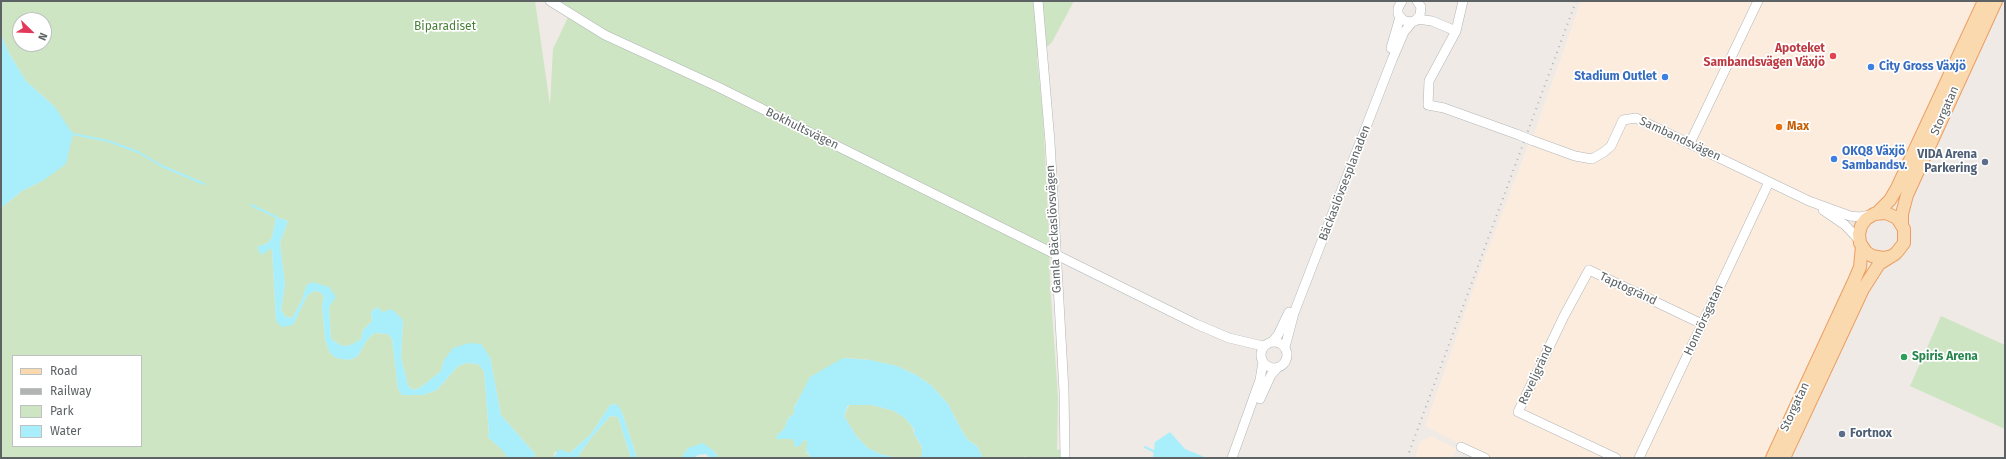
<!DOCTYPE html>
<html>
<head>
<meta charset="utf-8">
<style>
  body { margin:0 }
  #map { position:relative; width:2006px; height:459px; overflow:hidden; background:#efeae5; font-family:"Fira Sans",sans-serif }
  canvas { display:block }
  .frame { position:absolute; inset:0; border:2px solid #5d6365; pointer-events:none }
  .legend { position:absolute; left:12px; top:355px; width:130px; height:92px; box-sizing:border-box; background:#fff; border:1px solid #bec1c1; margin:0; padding:5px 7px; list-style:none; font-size:12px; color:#5d6365 }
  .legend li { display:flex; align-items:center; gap:8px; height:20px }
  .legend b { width:20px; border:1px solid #bec1c1 }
  .north { position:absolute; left:12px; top:12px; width:40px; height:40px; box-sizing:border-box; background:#fff; border:1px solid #bec1c1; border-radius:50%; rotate:113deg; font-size:11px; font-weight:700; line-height:16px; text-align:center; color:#5d6365 }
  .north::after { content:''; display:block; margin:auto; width:14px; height:18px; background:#e2395b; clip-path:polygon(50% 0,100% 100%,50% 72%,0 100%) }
</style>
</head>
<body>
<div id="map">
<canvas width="2006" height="459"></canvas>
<div class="frame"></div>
<ul class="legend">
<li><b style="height:5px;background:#fbd9ae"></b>Road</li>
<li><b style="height:5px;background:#b2b3b3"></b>Railway</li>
<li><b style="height:11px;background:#cde5c3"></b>Park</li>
<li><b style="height:11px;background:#a9effb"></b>Water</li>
</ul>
<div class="north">N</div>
</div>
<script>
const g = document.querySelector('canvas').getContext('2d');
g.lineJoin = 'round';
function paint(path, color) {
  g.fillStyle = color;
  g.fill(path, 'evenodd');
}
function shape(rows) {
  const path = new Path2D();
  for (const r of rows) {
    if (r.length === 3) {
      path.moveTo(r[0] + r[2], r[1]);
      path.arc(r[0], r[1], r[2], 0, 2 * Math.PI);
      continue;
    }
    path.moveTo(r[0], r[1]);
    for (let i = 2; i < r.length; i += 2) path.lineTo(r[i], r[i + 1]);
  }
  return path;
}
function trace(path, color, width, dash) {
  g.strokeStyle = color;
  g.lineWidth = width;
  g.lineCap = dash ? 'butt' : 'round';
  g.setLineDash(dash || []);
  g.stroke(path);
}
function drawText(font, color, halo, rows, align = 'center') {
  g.font = font + ' "Fira Sans",sans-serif';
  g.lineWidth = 3.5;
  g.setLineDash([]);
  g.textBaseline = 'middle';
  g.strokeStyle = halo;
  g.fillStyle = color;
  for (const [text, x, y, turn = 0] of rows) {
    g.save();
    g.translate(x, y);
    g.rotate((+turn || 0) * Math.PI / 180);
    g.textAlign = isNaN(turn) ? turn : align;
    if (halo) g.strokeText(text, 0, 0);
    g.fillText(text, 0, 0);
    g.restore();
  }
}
paint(shape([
  [1581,1,1984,1,1890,200,1860,217,1811,202,1845,225,1862,252,1772,458,1487,458,1425,426,1476,281,1529,143,1562,151,1533,136],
  [1431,436,1457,449,1452,458,1415,458,1420,442]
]), '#fcecdd');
paint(shape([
  [1,1,535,1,550,105,553,49,570,13,550,1,1074,1,1052,42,1037,58,1043,115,1049,235,1050,284,1058,397,1057,450,1065,448,1065,458,1020,458,1027,456,1016,458,983,458,977,446,968,440,962,431,948,404,931,385,916,375,897,366,870,360,846,358,812,376,794,407,794,413,788,419,784,429,779,434,782,439,793,439,801,444,802,440,808,441,806,452,811,458,719,458,714,451,688,448,681,458,637,458,622,412,616,404,610,405,591,434,570,453,555,452,553,458,535,458,535,454,501,415,490,357,444,360,441,371,421,387,414,390,408,386,401,357,403,320,383,312,377,307,371,312,372,321,363,330,361,339,352,345,342,346,331,339,329,307,335,297,307,286,302,300,292,318,286,317,281,310,285,284,280,243,288,221,276,217,272,237,268,243,257,247,272,248,276,321,293,325,307,296,314,291,320,292,324,297,322,306,325,340,330,353,337,358,348,360,357,357,367,340,374,333,388,334,392,339,398,389,403,395,423,395,437,390,458,366,466,363,478,364,484,371,489,434,488,437,504,451,508,458,1,458,1,208,22,191,44,180,55,107,26,81,9,53,1,34],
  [20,20,44,20,44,44,20,44],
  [13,356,141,356,141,446,13,446],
  [1941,316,2005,345,2005,429,1910,386],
  [849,405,872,405,894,411,905,418,913,428,914,434,922,448,922,455,920,458,898,458,880,454,868,448,857,437,844,416],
  [610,416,618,417,631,458,578,458,580,453,592,437]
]), '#cde5c3');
paint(shape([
  [1,34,9,53,26,81,55,107,73,134,66,164,44,180,22,191,1,208],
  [276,217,288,221,280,243,285,284,281,310,286,317,292,318,302,300,306,286,312,282,329,287,336,297,329,307,331,339,342,346,351,345,361,339,363,330,372,321,371,312,377,307,383,312,392,309,403,320,401,357,408,386,414,390,421,387,441,371,444,360,453,348,469,343,481,344,490,357,501,415,535,454,534,458,508,458,503,451,488,437,489,433,484,371,478,364,466,363,458,366,437,390,423,395,402,395,398,389,392,339,388,334,374,333,367,340,357,357,348,360,336,358,330,353,325,340,322,306,324,297,320,292,314,291,307,296,293,325,282,327,276,321,272,248,261,255,257,247,268,243,272,237],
  [843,358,870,360,897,366,916,375,931,385,948,404,962,431,968,440,977,446,983,458,920,458,922,455,922,447,914,434,914,429,905,418,894,411,872,405,848,405,844,416,857,437,868,448,880,454,898,458,811,458,806,451,807,441,804,440,800,446,795,447,793,439,776,439,777,435,784,429,788,419,794,413,794,408,810,377],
  [617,404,622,412,637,458,631,458,618,417,610,416,592,437,580,453,578,458,553,458,559,449,570,453,591,434,610,405],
  [1170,432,1185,449,1207,458,1153,458,1155,442],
  [703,443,714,451,719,458,710,458,706,454,698,455,694,458,681,458,688,448]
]), '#a9effb');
trace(shape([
  [73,134,108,141,138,152,162,166,204,184],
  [251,205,276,217],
  [1145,447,1155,452]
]), '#a9effb', 2);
const minor = shape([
  [550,1,605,35,716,86,1196,324,1229,338,1263,346],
  [1038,1,1050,142,1064,391,1065,458],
  [1402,1,1398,8,1398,14,1403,20,1409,22,1415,21,1420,15,1421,7,1417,1],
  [1463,1,1456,31,1429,81,1428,105,1444,108,1519,135],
  [1417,19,1432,21,1456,31],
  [1391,48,1400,17],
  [1531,140,1575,156,1592,159,1604,152,1611,146,1623,120,1636,118,1809,201,1850,216,1860,217,1870,215],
  [1690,143,1758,1],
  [1823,210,1845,225,1859,240],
  [1274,355,13],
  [1272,342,1278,335,1289,312],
  [1285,347,1294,313,1392,60,1404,32,1413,21],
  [1260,399,1271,375,1278,367],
  [1461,447,1485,458],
  [1232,458,1260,380,1263,362],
  [1616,458,1518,412,1564,316,1589,270,1702,324],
  [1639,458,1769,182]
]);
const major = shape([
  [1877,213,1890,200,1897,188,1984,1],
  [1902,223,1902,214,1907,195,1996,1],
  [1772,458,1855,279,1860,267,1862,246],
  [1784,458,1863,289,1879,264,1895,254,1897,252,1904,243,1904,229,1897,218,1886,213,1874,214,1866,219,1861,226,1859,234,1860,243,1866,252,1872,256,1883,258,1892,256]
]);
trace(minor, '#b1b5b7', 10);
trace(major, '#eb9e62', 14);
trace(minor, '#fff', 9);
trace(major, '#fbd9ae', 12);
trace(shape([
  [1407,458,1576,1]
]), '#b2b3b3', 2, [1, 5]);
const minorBridge = shape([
  [1519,135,1531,140]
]);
trace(minorBridge, '#b1b5b7', 10, []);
trace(minorBridge, '#fff', 9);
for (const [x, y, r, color] of [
  [1833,56,4,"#e0444e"],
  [1871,67,4,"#3f7fe0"],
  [1665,77,4,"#3f7fe0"],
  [1779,127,4,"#e8710a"],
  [1834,159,4,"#3f7fe0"],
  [1985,162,4,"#5c6f8a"],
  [1904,357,4,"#2e9e5b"],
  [1842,434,4,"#5c6f8a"]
]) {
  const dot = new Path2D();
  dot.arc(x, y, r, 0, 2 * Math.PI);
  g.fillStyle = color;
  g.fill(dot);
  trace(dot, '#fff', 1.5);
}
drawText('12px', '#498138', '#fff', [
  ["Biparadiset",445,27]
]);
drawText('bold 12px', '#be3a42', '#fff', [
  ["Apoteket",1825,49],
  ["Sambandsvägen Växjö",1825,63]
], 'right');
drawText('bold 12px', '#366cbe', '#fff', [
  ["City Gross Växjö",1879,67],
  ["Stadium Outlet",1657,77,"right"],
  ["OKQ8 Växjö",1842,152],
  ["Sambandsv.",1842,166]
], 'left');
drawText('12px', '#5d6365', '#fff', [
  ["Storgatan",1945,111,-66],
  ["Bokhultsvägen",802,129,26],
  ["Sambandsvägen",1680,139,25],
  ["Bäckaslövsesplanaden",1345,183,-69],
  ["Gamla Bäckaslövsvägen",1054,229,-93],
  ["Taptogränd",1628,289,25],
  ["Honnörsgatan",1704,320,-65],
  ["Reveljgränd",1536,375,-65],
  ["Storgatan",1795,407,-65]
]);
drawText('bold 12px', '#c56008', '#fff', [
  ["Max",1787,127]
], 'left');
drawText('bold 12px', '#4e5e75', '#fff', [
  ["VIDA Arena",1977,155],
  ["Parkering",1977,169],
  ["Fortnox",1850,434,"left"]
], 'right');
drawText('bold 12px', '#27864d', '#fff', [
  ["Spiris Arena",1912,357]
], 'left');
</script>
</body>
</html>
